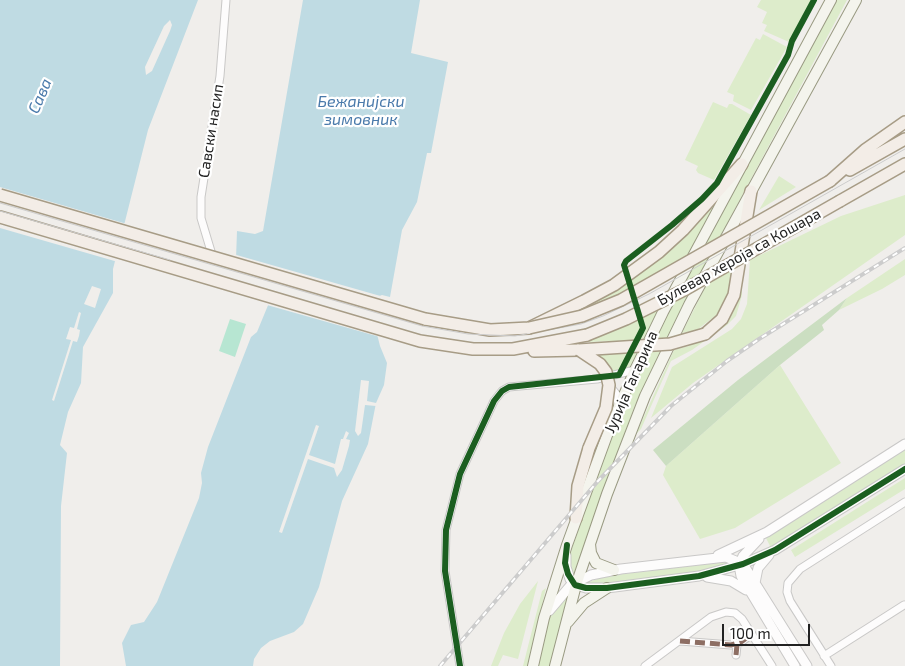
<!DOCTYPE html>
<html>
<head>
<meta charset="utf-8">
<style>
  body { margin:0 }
  #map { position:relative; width:905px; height:666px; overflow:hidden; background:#f0eeeb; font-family:"Exo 2",sans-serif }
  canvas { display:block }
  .scale { position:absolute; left:722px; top:624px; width:88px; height:22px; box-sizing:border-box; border:2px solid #222; border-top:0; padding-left:6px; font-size:15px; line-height:18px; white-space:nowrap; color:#222; -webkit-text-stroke:4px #fff; paint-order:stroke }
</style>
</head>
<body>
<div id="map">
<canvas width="905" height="666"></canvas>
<div class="scale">100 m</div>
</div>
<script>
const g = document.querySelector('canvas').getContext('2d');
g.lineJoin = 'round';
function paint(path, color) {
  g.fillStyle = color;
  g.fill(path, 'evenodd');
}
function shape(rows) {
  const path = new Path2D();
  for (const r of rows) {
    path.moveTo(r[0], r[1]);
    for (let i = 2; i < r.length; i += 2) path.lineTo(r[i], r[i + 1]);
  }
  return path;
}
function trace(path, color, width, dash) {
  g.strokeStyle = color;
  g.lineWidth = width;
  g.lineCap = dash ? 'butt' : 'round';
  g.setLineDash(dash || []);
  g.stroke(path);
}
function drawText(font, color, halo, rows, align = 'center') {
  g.font = font + ' "Exo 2",sans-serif';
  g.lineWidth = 4.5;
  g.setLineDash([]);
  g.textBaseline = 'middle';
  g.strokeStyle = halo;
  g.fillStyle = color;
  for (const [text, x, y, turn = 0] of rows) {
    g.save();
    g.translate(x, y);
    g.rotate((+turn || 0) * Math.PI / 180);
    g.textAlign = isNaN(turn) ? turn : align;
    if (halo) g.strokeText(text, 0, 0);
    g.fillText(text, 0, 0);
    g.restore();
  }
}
paint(shape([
  [761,0,813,0,789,42,764,31,767,25,762,23,767,12,757,7],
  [836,0,847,0,694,285,635,405,573,576,570,557,572,548,619,414,674,300],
  [763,34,787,47,751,110,733,101,734,95,727,92,756,38,760,40],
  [713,102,727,108,729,104,732,104,751,115,714,180,698,173,696,170,698,166,685,160],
  [779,176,796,187,759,210],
  [724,191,689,257,614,299,572,312,624,283],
  [905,195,905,235,693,383,651,418,672,367,732,329,741,319,747,304,750,260,841,216],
  [905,259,905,275,882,289,839,310,847,298],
  [742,269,742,295,736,316,727,325,692,350,671,361,641,429,636,434,674,350,689,346,715,329],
  [729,271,732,275,728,296,720,312,697,330,682,333,707,284],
  [661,309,646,340,587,342],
  [641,351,632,369,611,374,592,353],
  [780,365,841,463,735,528,700,539,663,475,666,466],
  [905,449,905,464,767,550,770,546,766,538],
  [905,478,905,489,795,557,791,550],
  [726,562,726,567,708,571,599,585,586,583,606,576],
  [538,581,518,659,503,655,498,666,491,666,504,633,520,604],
  [546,588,528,666,523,666,542,591],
  [563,596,567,598,550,666,538,666,549,619]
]), '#ddeccb');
paint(shape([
  [847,298,839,310,822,325,824,330,780,365,666,466,653,450,738,380]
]), '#cbdec1');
paint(shape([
  [230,319,246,324,235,357,219,351]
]), '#b7e6d2');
paint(shape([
  [0,0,198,0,148,130,113,269,113,293,83,347,81,383,68,412,60,445,67,453,61,506,60,666,0,666],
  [303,0,420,0,411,53,448,62,431,153,427,153,417,202,402,230,390,297,382,295,372,299,370,306,380,346,387,363,384,385,376,403,368,444,342,501,319,587,303,624,294,632,270,641,261,648,254,659,253,666,126,666,122,643,131,625,144,622,157,602,199,498,202,483,201,473,208,447,251,337,257,332,271,298,273,279,236,259,237,231,255,234,263,231]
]), '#bfdbe3');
paint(shape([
  [170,20,172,25,170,31,152,71,146,75,145,67,164,26],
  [0,187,127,224,118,262,0,228],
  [233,254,391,299,382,298,373,301,380,337,267,305,271,279,233,260],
  [92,286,101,289,95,308,84,304],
  [79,312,81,313,77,329,80,330,79,336,77,342,73,341,54,401,52,400,71,340,66,339,70,327,74,328],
  [361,380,369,381,367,401,376,403,376,406,365,405,361,433,358,436,355,431],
  [316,425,319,426,309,455,335,464,341,439,343,439,346,431,349,433,346,439,350,440,349,446,342,470,337,477,334,468,308,459,282,533,279,532]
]), '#f0eeeb');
const minor = shape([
  [213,258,201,218,201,197,220,76,226,0],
  [609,385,617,395,618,406],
  [680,641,731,645,741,642,752,634],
  [736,655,737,645],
  [824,656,904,605],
  [460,666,445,571,446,530,460,474,494,401,502,391,509,387,597,379,635,370],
  [645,666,711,617,726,612,735,613,742,619,772,666],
  [831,666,790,601,787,592,788,583,800,569,905,502]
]);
const tertiary = shape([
  [759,539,743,556,739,565,741,576,795,666],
  [566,555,566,567,570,579,576,585,586,588,607,588,699,576,743,564,775,550,905,469],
  [718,555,767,532,905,444],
  [707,577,731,581,746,590],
  [755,583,758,568,769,555],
  [549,611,571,585,591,575,621,569,726,557,743,564,807,666]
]);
const secondary = shape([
  [590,544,591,553,596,563,614,570],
  [568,622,584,603,607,588],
  [533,666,544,618,567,545,610,427,635,370,663,312,831,0],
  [555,666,576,585,607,494,645,396,689,305,856,0]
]);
const primary = shape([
  [850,170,905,139],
  [830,181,865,150,905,122],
  [840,201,905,164],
  [0,217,420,341,473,349,513,349,587,335],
  [425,319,490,330,529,328,584,301,614,285,659,252,683,230,742,164],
  [705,334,722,319,734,295,751,191],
  [534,351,579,350],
  [576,518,578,486,589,448]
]);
trace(minor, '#c9c8c7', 9);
trace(tertiary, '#c9c8c7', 11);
trace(secondary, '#999a82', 12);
trace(primary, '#a79c86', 14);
trace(minor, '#fdfcfc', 7);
trace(tertiary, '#fdfcfc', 9);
trace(secondary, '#f4f4ed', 10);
trace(primary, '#f3ede7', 11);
trace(shape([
  [0,203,422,326,468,334,515,336,581,324,603,316,649,294,905,149],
  [0,211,170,260]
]), '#ccc', 1);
const rail = shape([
  [440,666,598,481,671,406,727,361,759,339,905,248]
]);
trace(rail, '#ccc', 4);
trace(rail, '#fff', 2, [5.5]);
const primaryBridge = shape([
  [0,195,425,319],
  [529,328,582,316,621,300,830,181],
  [587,335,626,319,686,289,840,201],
  [579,350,670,344,705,334],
  [579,350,600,364,606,372,609,385,606,408,589,448]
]);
trace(primaryBridge, '#a79c86', 14, []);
trace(primaryBridge, '#f3ede7', 11);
trace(shape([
  [680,641,731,645,741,642,752,634],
  [736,655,737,645]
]), '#8d6e63', 5, [10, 5]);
trace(shape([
  [567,545,565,563,568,574,575,585,586,588,607,588,699,576,743,564,775,550,905,469],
  [460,666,445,571,446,530,460,474,494,401,502,391,509,387,619,375,643,328,624,265,626,261,672,225,702,199,717,183,788,55,792,41,814,0]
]), '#1b5e20', 6);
drawText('15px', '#222', '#fff', [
  ["Савски насип",211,131,-81],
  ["Булевар хероја са Кошара",739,257,-29],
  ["Јурија Гагарина",631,382,-66]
]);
drawText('italic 16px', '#4a7aab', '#fff', [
  ["Сава",40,96,-67],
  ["Бежанијски",361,102],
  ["зимовник",361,120]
]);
</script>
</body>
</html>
